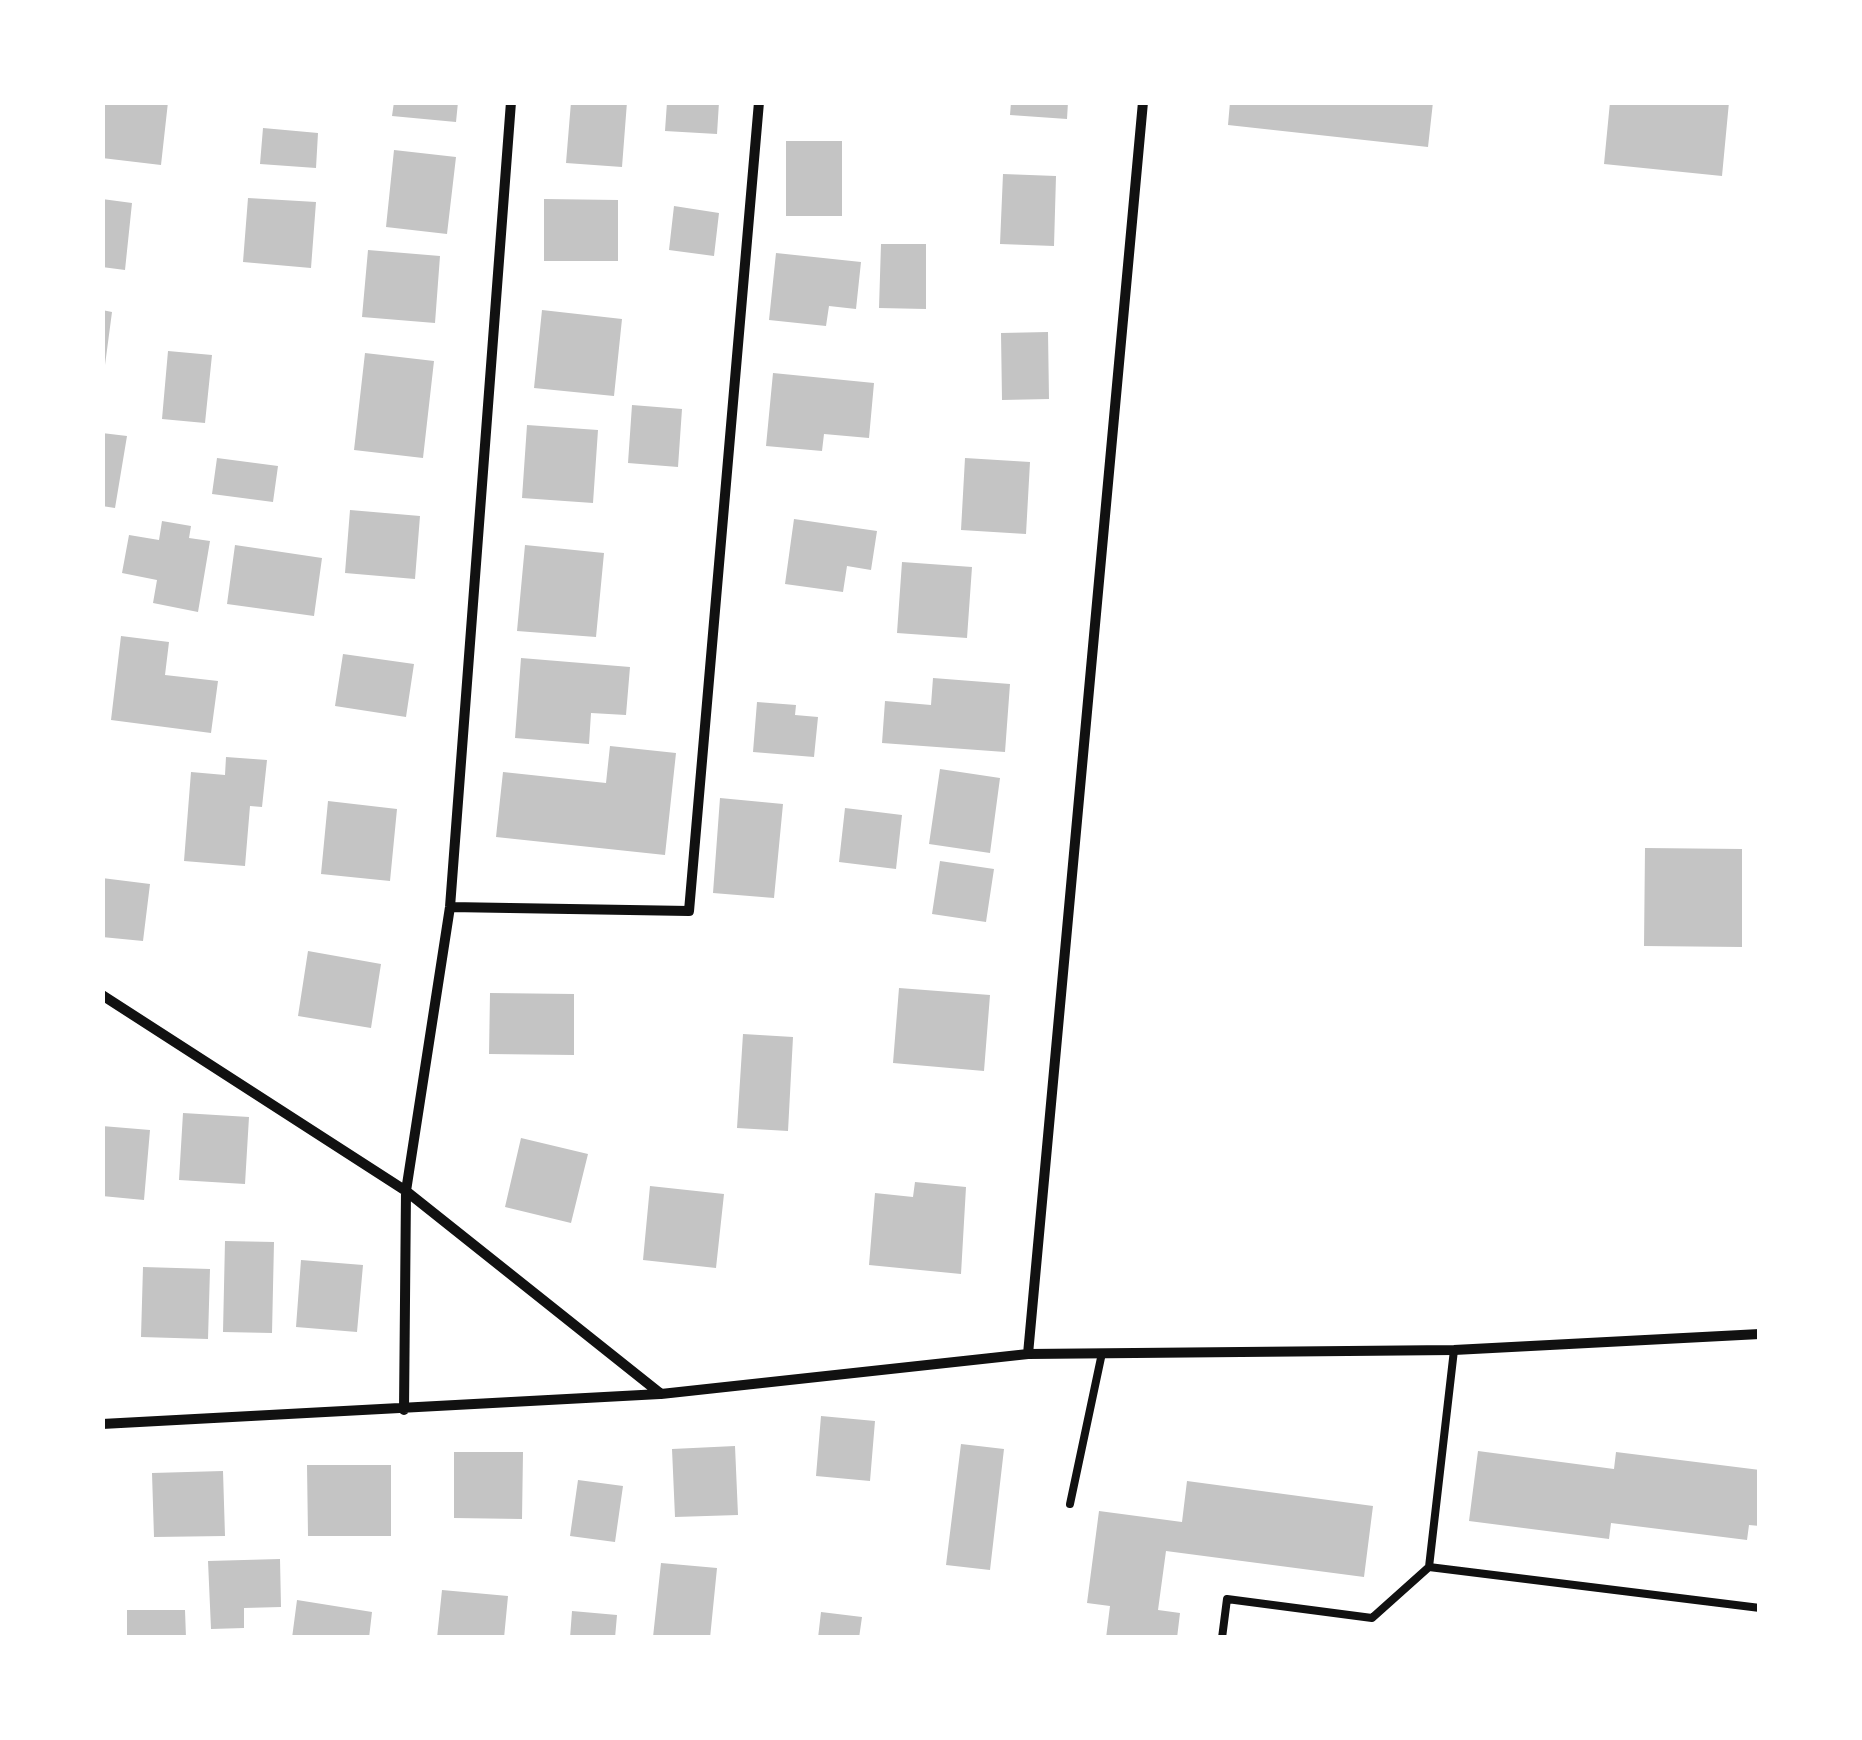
<!DOCTYPE html>
<html>
<head>
<meta charset="utf-8">
<style>
  body { margin:0 }
  #map { position:relative; width:1862px; height:1740px; overflow:hidden; background:#fff; font-family:"DM Sans",sans-serif }
  canvas { display:block }
  .frame { position:absolute; inset:0; border:105px solid #fff; pointer-events:none }
</style>
</head>
<body>
<div id="map">
<canvas width="1862" height="1740"></canvas>
<div class="frame"></div>
</div>
<script>
const g = document.querySelector('canvas').getContext('2d');
g.lineJoin = 'round';
function paint(path, color) {
  g.fillStyle = color;
  g.fill(path, 'evenodd');
}
function shape(rows) {
  const path = new Path2D();
  for (const r of rows) {
    path.moveTo(r[0], r[1]);
    for (let i = 2; i < r.length; i += 2) path.lineTo(r[i], r[i + 1]);
  }
  return path;
}
function trace(path, color, width, dash) {
  g.strokeStyle = color;
  g.lineWidth = width;
  g.lineCap = dash ? 'butt' : 'round';
  g.setLineDash(dash || []);
  g.stroke(path);
}
paint(shape([
  [102,102,168,102,161,165,102,158],
  [394,102,458,102,456,122,392,116],
  [571,102,627,102,622,167,566,163],
  [667,102,719,102,717,134,665,131],
  [1011,102,1068,102,1067,119,1010,115],
  [1230,102,1433,102,1428,147,1228,125],
  [1610,102,1729,102,1722,176,1604,164],
  [263,128,318,133,316,168,260,164],
  [786,141,842,141,842,216,786,216],
  [394,150,456,157,447,234,386,227],
  [1003,174,1056,176,1054,246,1000,244],
  [248,198,316,202,311,268,243,262],
  [102,199,132,203,125,270,102,267],
  [544,199,618,200,618,261,544,261],
  [674,206,719,213,714,256,669,250],
  [881,244,926,244,926,309,879,308],
  [368,250,440,256,435,323,362,317],
  [776,253,861,262,856,309,829,306,826,326,769,320],
  [102,310,112,312,105,365,102,364],
  [542,310,622,319,614,396,534,388],
  [1048,332,1049,399,1002,400,1001,333],
  [168,351,212,355,205,423,162,419],
  [365,353,434,361,423,458,354,450],
  [773,373,874,383,869,438,824,434,822,451,766,446],
  [632,405,682,409,678,467,628,463],
  [527,425,598,430,593,503,522,498],
  [102,433,127,436,115,508,102,506],
  [217,458,278,466,273,502,212,494],
  [965,458,1030,462,1026,534,961,530],
  [350,510,420,516,415,579,345,573],
  [794,519,877,531,871,570,847,566,843,592,785,584],
  [162,521,191,526,189,538,210,541,198,612,153,603,157,580,122,573,129,535,159,540],
  [235,545,322,558,314,616,227,604],
  [525,545,604,553,596,637,517,631],
  [902,562,972,567,967,638,897,633],
  [121,636,169,642,165,675,218,681,211,733,111,720],
  [343,654,414,664,406,717,335,706],
  [521,658,630,667,626,715,591,713,589,744,515,738],
  [933,678,1010,684,1005,752,882,743,885,701,931,705],
  [757,702,796,705,795,715,818,717,814,757,753,752],
  [610,746,676,753,665,855,496,837,503,772,606,783],
  [226,757,267,760,262,807,250,806,245,866,184,861,191,772,225,775],
  [940,769,1000,778,990,853,929,844],
  [720,798,783,804,774,898,713,893],
  [328,801,397,809,390,881,321,874],
  [845,808,902,815,896,869,839,862],
  [1645,848,1742,849,1742,947,1644,946],
  [940,861,994,869,986,922,932,914],
  [102,878,150,884,143,941,102,937],
  [308,951,381,964,371,1028,298,1016],
  [899,988,990,995,984,1071,893,1063],
  [490,993,574,994,574,1055,489,1054],
  [743,1034,793,1037,788,1131,737,1128],
  [183,1113,249,1117,245,1184,179,1180],
  [102,1126,150,1130,144,1200,102,1196],
  [521,1138,588,1154,571,1223,505,1207],
  [915,1182,966,1187,961,1274,869,1265,875,1193,913,1197],
  [650,1186,724,1194,716,1268,643,1260],
  [225,1241,274,1242,272,1333,223,1332],
  [301,1260,363,1265,357,1332,296,1327],
  [143,1267,210,1269,208,1339,141,1337],
  [821,1416,875,1421,870,1481,816,1476],
  [961,1444,1004,1449,990,1570,946,1565],
  [735,1446,738,1515,675,1517,672,1449],
  [1478,1451,1614,1469,1616,1452,1760,1470,1760,1526,1749,1525,1747,1540,1611,1523,1609,1539,1469,1521],
  [454,1452,523,1452,522,1519,454,1518],
  [307,1465,391,1465,391,1536,308,1536],
  [223,1471,225,1536,154,1537,152,1473],
  [578,1480,623,1486,615,1542,570,1536],
  [1187,1481,1373,1506,1364,1577,1166,1551,1158,1610,1180,1613,1177,1638,1106,1638,1110,1606,1087,1603,1099,1511,1182,1522],
  [280,1559,281,1607,244,1608,244,1628,211,1629,208,1561],
  [661,1563,717,1568,710,1638,653,1637],
  [442,1590,508,1596,504,1638,437,1638],
  [297,1600,372,1612,369,1638,292,1638],
  [127,1610,185,1610,186,1638,127,1638],
  [572,1611,617,1615,615,1638,570,1638],
  [821,1612,862,1617,859,1638,818,1638]
]), '#c4c4c4');
trace(shape([
  [1454,1350,1429,1567,1760,1608],
  [1070,1504,1102,1353],
  [1222,1638,1227,1599,1372,1618,1429,1567]
]), '#111', 8);
trace(shape([
  [450,907,689,911,759,102],
  [102,995,406,1191,661,1394,1028,1354,1454,1350,1760,1334],
  [1028,1354,1143,102],
  [404,1410,406,1191,450,907,511,102],
  [102,1424,660,1394]
]), '#111', 10);
</script>
</body>
</html>
